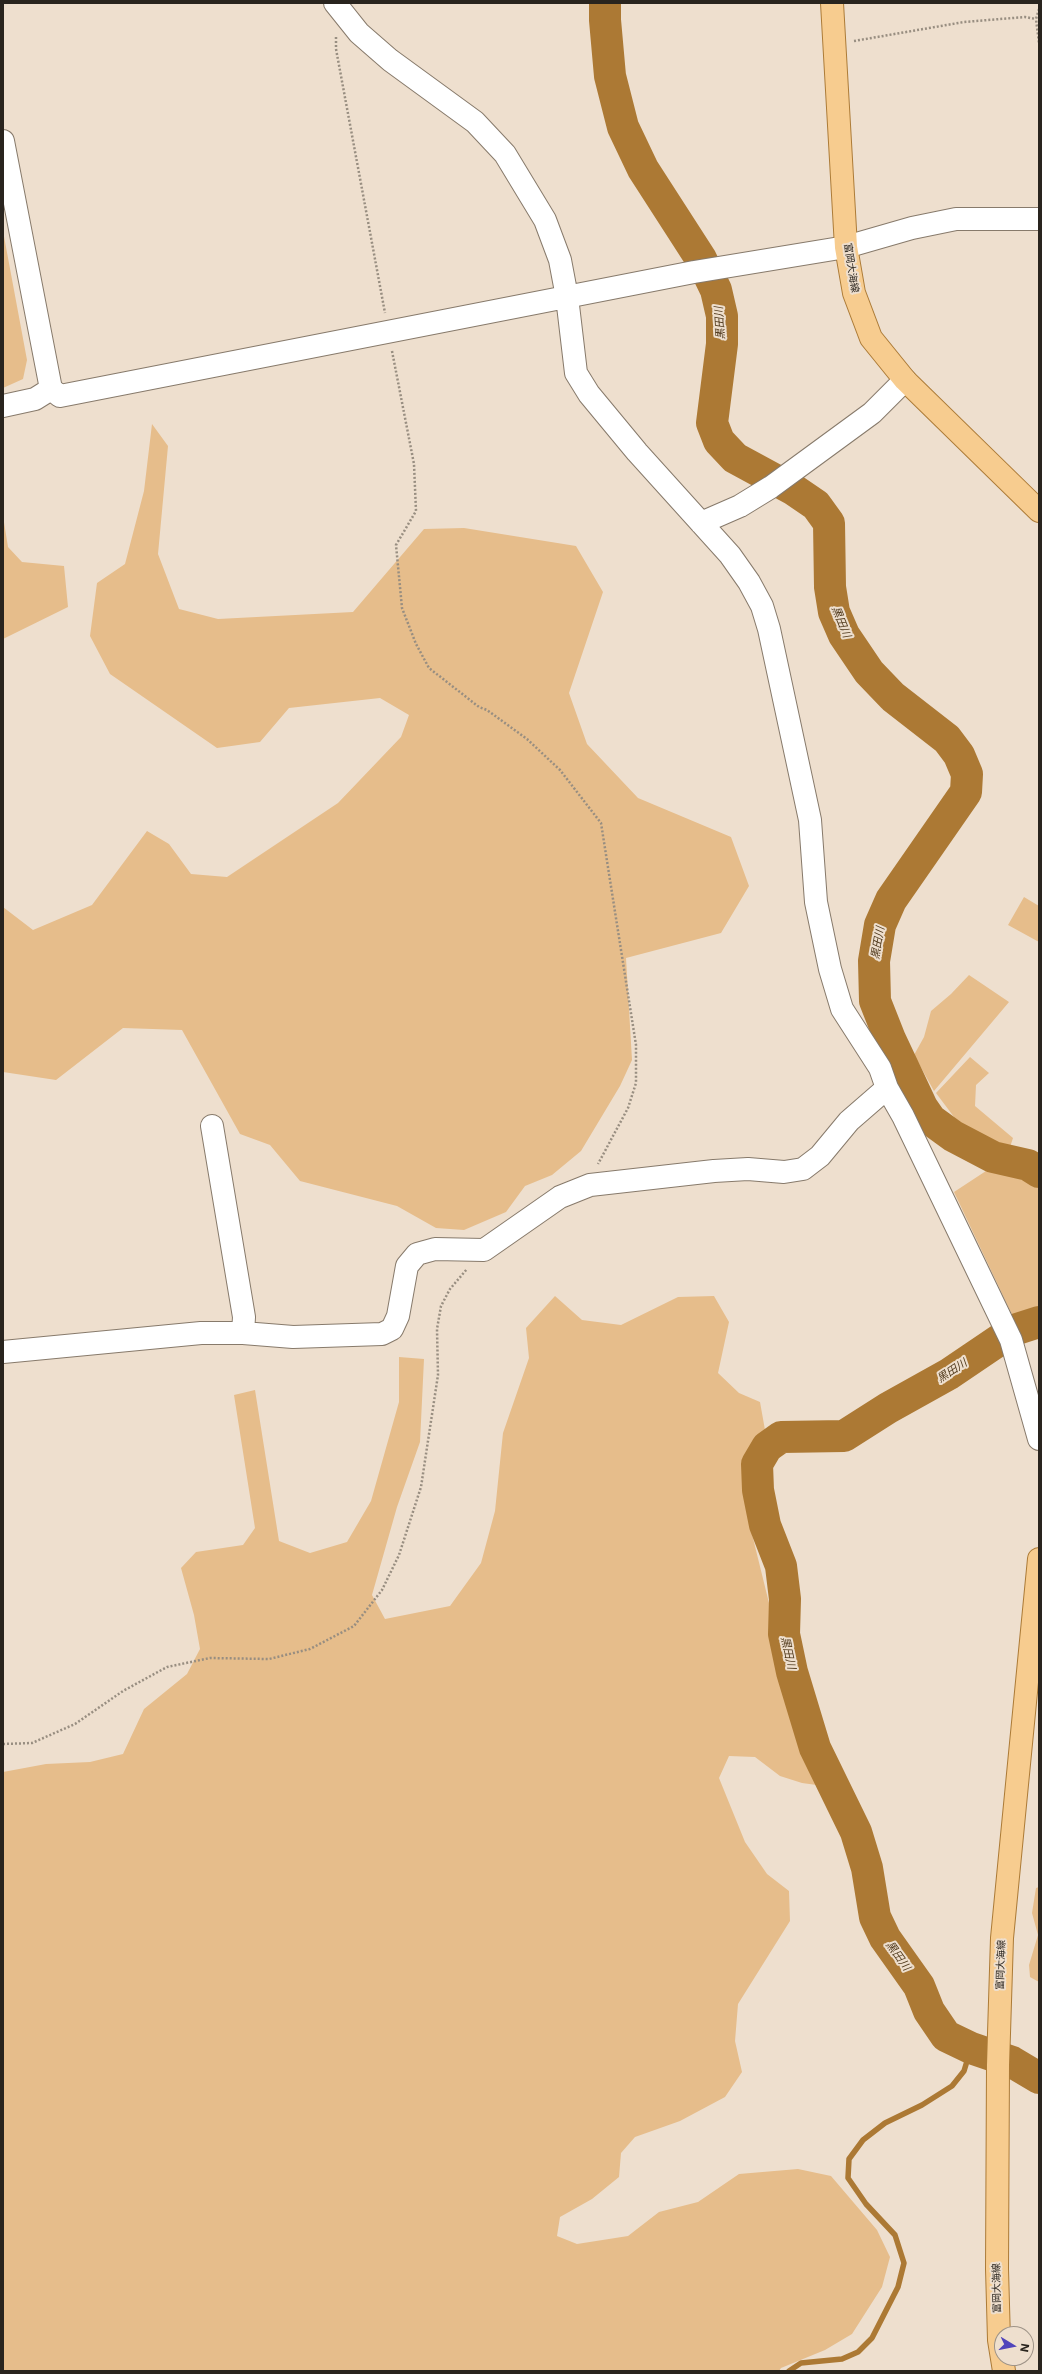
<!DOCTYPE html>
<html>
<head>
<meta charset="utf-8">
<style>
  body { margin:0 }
  #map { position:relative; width:1042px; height:2374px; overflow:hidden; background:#eedfce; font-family:Inter,sans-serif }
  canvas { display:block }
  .frame { position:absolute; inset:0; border:4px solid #29241e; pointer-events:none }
  .north { position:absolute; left:994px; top:2326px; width:40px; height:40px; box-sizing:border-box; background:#eedfce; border:1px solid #9f9488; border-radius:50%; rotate:100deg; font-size:11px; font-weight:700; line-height:16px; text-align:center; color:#29241e }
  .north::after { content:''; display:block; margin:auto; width:14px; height:18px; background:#5044bb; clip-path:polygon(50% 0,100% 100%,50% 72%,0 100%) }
</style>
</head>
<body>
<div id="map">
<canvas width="1042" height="2374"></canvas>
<div class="frame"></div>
<div class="north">N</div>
</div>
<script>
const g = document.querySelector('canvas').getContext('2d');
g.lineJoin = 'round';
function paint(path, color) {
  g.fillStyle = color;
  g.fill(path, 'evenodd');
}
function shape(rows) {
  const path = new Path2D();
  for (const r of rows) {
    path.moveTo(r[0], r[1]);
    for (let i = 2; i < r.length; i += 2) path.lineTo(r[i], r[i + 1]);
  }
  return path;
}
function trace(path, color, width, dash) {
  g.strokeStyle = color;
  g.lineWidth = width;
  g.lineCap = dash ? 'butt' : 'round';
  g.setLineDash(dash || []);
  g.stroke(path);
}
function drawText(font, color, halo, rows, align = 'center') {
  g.font = font + ' Inter,"Noto Sans JP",sans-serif';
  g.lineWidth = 4;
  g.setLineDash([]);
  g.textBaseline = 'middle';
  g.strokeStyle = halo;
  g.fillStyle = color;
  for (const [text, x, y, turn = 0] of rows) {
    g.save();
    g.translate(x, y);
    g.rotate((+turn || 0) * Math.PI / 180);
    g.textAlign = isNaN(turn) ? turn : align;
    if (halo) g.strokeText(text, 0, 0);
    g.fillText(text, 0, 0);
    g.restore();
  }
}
paint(shape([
  [3,231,27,360,23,379,3,388],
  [152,424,168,446,158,554,179,609,218,619,353,612,424,529,464,528,576,546,603,592,569,693,587,744,638,798,731,837,749,886,721,933,626,958,632,1060,620,1086,581,1151,552,1175,525,1186,506,1212,464,1230,436,1228,397,1206,300,1181,270,1145,240,1134,182,1030,123,1028,56,1080,3,1072,3,907,33,930,92,905,147,831,169,844,191,874,227,877,338,803,401,737,409,715,380,698,289,708,260,742,217,748,110,674,90,636,97,583,125,564,144,491],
  [3,516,8,547,22,562,64,566,68,607,3,639],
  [1024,897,1039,906,1039,942,1008,925],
  [969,975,1009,1002,934,1091,914,1055,924,1037,931,1011,951,994],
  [970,1057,989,1073,976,1085,975,1106,1013,1138,1010,1147,991,1144,957,1121,936,1093],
  [986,1171,1032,1181,1039,1189,1039,1309,1014,1319,954,1192],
  [555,1296,582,1320,621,1325,678,1297,714,1296,729,1322,718,1373,739,1393,760,1402,765,1430,747,1466,751,1530,800,1729,824,1786,802,1783,780,1776,755,1757,729,1756,719,1778,745,1842,767,1874,789,1891,790,1921,738,2004,735,2041,742,2072,725,2097,680,2121,635,2137,621,2153,619,2177,592,2199,560,2217,557,2236,577,2244,628,2236,659,2212,698,2202,739,2174,798,2169,831,2176,877,2230,890,2257,882,2287,852,2334,825,2350,781,2368,779,2371,3,2371,3,1772,46,1764,90,1762,123,1754,144,1709,187,1674,200,1649,194,1615,181,1568,196,1552,243,1545,255,1528,234,1395,255,1390,279,1541,310,1553,347,1542,371,1501,399,1402,399,1357,424,1359,420,1442,397,1507,372,1595,385,1619,450,1606,481,1563,495,1511,503,1433,529,1358,526,1328],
  [1039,1887,1039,1982,1030,1977,1029,1965,1038,1935,1032,1913,1036,1888]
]), '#e6bd8b');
trace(shape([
  [789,2371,801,2363,842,2359,858,2352,872,2338,898,2287,904,2263,895,2235,866,2204,848,2178,849,2159,863,2140,885,2123,922,2105,952,2086,964,2071,971,2048]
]), '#ac7934', 5.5);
trace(shape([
  [605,3,605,20,610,76,623,127,643,169,701,259,716,290,722,316,722,344,712,423,719,441,735,458,794,490,816,505,829,523,830,587,834,612,844,635,869,672,893,697,947,739,959,755,967,774,966,792,891,900,880,925,874,961,875,1001,890,1039,922,1107,931,1120,953,1136,993,1157,1028,1165,1039,1172],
  [1039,1322,1014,1330,949,1374,888,1408,844,1436,781,1437,767,1447,757,1464,758,1490,765,1525,781,1566,785,1599,784,1634,792,1672,815,1748,856,1832,867,1868,875,1917,885,1938,919,1986,929,2011,946,2036,971,2048,1012,2062,1039,2078]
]), '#ac7934', 32);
const minor = shape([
  [335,3,359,33,390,60,475,122,505,154,545,220,560,260,567,297,576,373,589,394,637,452,730,555,749,582,762,606,769,629,810,820,816,902,830,969,842,1009,880,1068,887,1088,903,1116,1011,1340,1039,1439],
  [3,141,51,389,60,396,694,272,846,247,912,228,956,219,1039,219],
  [3,406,35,399,51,389],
  [701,523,740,506,771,487,872,413,905,380],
  [212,1126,244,1317,243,1333],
  [3,1352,201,1333,243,1333,293,1337,382,1334,392,1329,398,1316,407,1266,417,1254,435,1249,484,1250,560,1197,590,1185,714,1171,748,1169,784,1172,803,1169,820,1156,849,1121,887,1088]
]);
const major = shape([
  [832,3,846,247,854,293,871,338,905,380,1039,511],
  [1004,2371,999,2340,997,2269,998,2065,1002,1938,1039,1559]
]);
trace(minor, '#877a6b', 24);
trace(major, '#ac7b37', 24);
trace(shape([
  [1039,9,1036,19,1039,43],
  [336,37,336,49,385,313],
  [854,41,964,22,1025,17,1036,19],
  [392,351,414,464,416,511,396,545,402,608,416,644,429,668,479,707,487,710,527,739,560,770,601,823,636,1045,636,1083,628,1108,598,1164],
  [3,1744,32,1743,75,1724,123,1691,167,1667,210,1658,269,1659,310,1649,354,1626,382,1590,399,1555,421,1487,438,1375,437,1329,441,1306,450,1289,467,1269]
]), '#988e81', 2.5, [2, 2]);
trace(minor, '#fff', 22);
trace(major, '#f7cc8f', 22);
drawText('10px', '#29241e', '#eedfce', [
  ["富岡大海線",851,268,81],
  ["富岡大海線",1001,1965,-88],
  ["富岡大海線",997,2288,-91]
]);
drawText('italic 11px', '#513a1d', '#eedfce', [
  ["黒田川",720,323,-94],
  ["黒田川",841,622,68],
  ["黒田川",878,943,-80],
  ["黒田川",952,1371,-33],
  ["黒田川",788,1653,78],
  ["黒田川",898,1956,54]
]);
</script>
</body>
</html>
